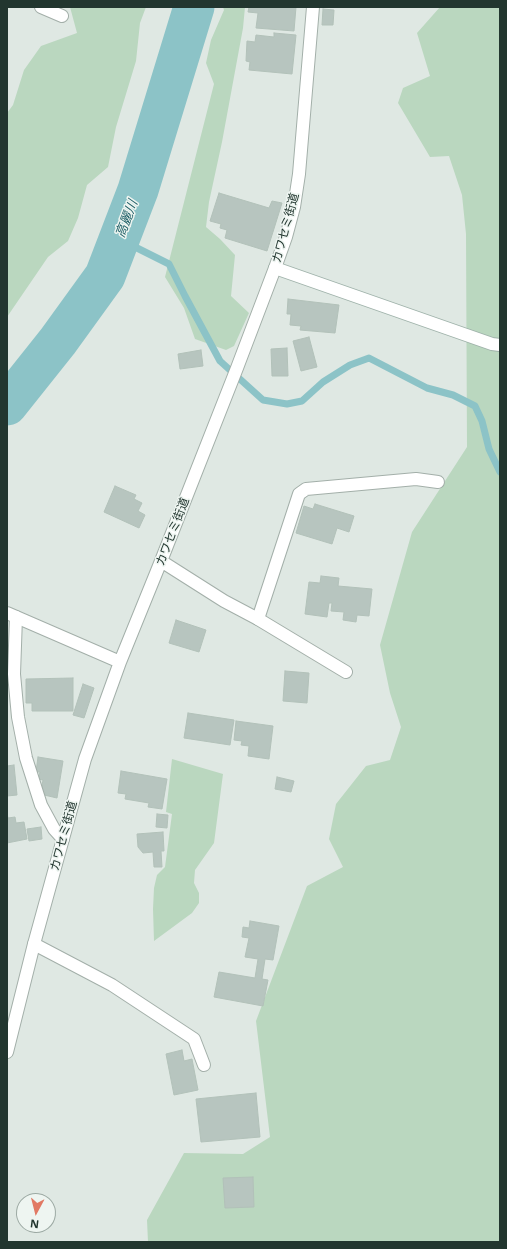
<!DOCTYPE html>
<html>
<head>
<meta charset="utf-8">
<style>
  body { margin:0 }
  #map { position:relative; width:507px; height:1249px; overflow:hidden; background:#dfe8e3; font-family:"Noto Sans",sans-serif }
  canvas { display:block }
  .frame { position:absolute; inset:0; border:8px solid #22362f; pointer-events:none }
  .north { position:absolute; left:16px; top:1193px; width:40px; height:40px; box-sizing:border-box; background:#eef5f1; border:1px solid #9ca9a3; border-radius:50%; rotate:187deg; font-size:11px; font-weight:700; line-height:16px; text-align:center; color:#22362f }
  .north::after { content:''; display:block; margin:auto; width:14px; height:18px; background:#e17964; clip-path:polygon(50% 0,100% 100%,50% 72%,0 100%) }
</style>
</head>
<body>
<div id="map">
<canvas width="507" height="1249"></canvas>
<div class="frame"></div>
<div class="north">N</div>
</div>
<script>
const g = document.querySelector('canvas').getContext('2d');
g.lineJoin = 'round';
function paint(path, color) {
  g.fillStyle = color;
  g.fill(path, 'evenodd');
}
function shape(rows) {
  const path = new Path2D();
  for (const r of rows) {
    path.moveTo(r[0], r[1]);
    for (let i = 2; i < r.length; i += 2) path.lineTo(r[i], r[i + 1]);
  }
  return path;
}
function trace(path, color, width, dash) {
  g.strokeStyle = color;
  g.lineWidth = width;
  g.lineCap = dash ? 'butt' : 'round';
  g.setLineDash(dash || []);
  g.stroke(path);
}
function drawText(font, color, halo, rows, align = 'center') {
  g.font = font + ' "Noto Sans","Noto Sans JP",sans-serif';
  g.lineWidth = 3;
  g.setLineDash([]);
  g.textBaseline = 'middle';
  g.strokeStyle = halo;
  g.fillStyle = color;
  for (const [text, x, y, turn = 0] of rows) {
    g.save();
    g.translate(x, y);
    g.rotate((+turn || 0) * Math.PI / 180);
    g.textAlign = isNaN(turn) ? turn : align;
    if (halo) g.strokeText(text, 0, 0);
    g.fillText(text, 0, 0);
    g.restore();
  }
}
paint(shape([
  [70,7,146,7,140,23,136,61,116,127,108,167,87,185,78,218,68,241,48,257,7,317,7,113,13,105,24,70,41,46,77,33],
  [223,7,245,7,243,28,222,142,209,202,206,227,220,239,235,255,231,296,249,313,234,346,226,350,195,339,184,308,165,277,214,84,206,63,211,40,224,10],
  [440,7,500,7,500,1242,148,1242,147,1220,184,1153,243,1154,270,1137,256,1021,307,886,343,867,329,839,336,804,366,766,390,760,401,727,390,693,380,645,412,532,467,447,466,234,462,195,449,156,430,157,398,103,403,88,430,76,417,33],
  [172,759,223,774,214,843,195,870,194,883,199,893,199,903,192,913,154,941,153,909,154,888,157,875,165,867,172,814,166,812]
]), '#bad7bf');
trace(shape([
  [119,239,169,264,185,296,220,361,263,400,287,404,302,401,323,382,350,365,369,358,427,388,453,395,475,406,482,421,489,449,500,472]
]), '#8cc3c7', 7);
trace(shape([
  [7,405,58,341,105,276,138,190,194,7]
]), '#8cc3c7', 41);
const building = shape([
  [249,7,296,7,294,31,256,28,258,13,248,12,249,7],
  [323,9,334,10,333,25,322,25,323,9],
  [274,33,296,35,292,74,249,70,250,62,246,61,247,41,255,42,256,35,274,37,274,33],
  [219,193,269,208,272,201,282,203,267,251,225,238,227,230,220,228,221,224,210,221,219,193],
  [288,299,339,305,335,333,300,330,301,326,290,325,291,314,287,314,288,299],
  [309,337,317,367,301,371,293,341,309,337],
  [287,348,288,376,272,376,271,349,287,348],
  [201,350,203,366,180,369,178,354,201,350],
  [115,486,136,495,134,499,142,503,138,511,145,515,139,528,104,512,115,486],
  [315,504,354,516,349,532,337,528,332,544,296,533,304,506,313,509,315,504],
  [321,576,339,578,338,586,372,589,369,616,357,615,356,622,343,620,344,612,331,611,332,603,329,603,327,617,305,614,309,582,320,583,321,576],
  [176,620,206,630,199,652,169,643,176,620],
  [285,671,309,673,307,703,283,701,285,671],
  [73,678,73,711,32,711,32,703,26,703,26,679,73,678],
  [83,684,94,688,84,718,73,715,83,684],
  [188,713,234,720,230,745,184,738,188,713],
  [236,721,273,726,269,759,248,756,249,746,241,745,242,741,234,740,236,721],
  [38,757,63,761,57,798,44,795,45,792,41,791,43,780,38,779,40,772,36,772,38,757],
  [14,765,17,795,7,796,7,766,14,765],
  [121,771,167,779,162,809,148,807,149,803,125,799,126,794,118,793,121,771],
  [277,777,294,781,291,792,275,789,277,777],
  [7,814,8,818,15,817,16,823,24,822,27,839,7,843,7,814],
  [157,814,168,815,167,828,156,827,157,814],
  [41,827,42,839,29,841,27,829,41,827],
  [163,832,164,851,161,851,162,867,154,867,153,852,143,853,138,847,137,834,163,832],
  [250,921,279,926,273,960,265,959,262,979,268,980,263,1006,214,997,219,972,255,978,258,959,245,957,249,938,242,937,243,927,249,928,250,921],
  [182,1050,184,1061,192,1059,198,1090,174,1095,166,1054,182,1050],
  [256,1093,260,1137,201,1142,196,1099,256,1093],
  [253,1177,254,1207,225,1208,223,1178,253,1177]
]);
paint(building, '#b7c5bf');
trace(building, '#b2c1b9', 1);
const lane = shape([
  [16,617,14,674,18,717,26,758,41,805,54,829,63,839],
  [258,619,299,494,306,489,416,479,438,482],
  [34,944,112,985,194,1039,204,1065]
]);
const street = shape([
  [41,7,62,16],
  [161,561,224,601,258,619,346,672],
  [7,613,120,662],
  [7,1052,34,944,85,759,120,662,161,561,237,368,275,268,286,237,294,207,299,174,313,7]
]);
const secondary = shape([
  [275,268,492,344,500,345]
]);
trace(lane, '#a3afa9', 14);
trace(street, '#a3afa9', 14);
trace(secondary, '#9fb2aa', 14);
trace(lane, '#fff', 12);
trace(street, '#fff', 12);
trace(secondary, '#fff', 12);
drawText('12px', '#22362f', '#eef5f1', [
  ["カワセミ街道",286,228,-75],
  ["カワセミ街道",173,532,-69],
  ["カワセミ街道",64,836,-75]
]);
drawText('italic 13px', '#24636a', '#eef5f1', [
  ["高麗川",127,219,-69]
]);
</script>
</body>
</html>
